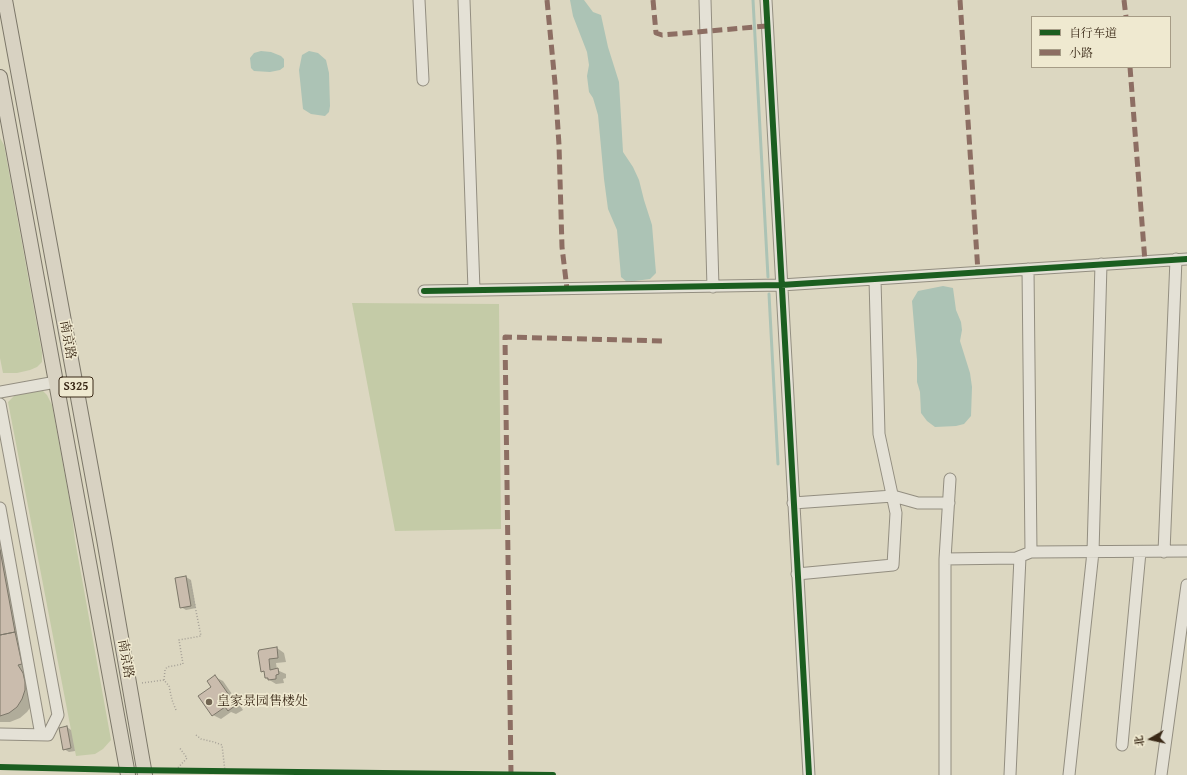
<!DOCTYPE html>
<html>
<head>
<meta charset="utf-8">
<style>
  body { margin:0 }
  #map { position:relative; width:1187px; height:775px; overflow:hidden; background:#dcd7c1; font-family:"Gentium Book Plus","Noto Serif SC",serif }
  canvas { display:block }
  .legend { position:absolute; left:1031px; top:16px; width:140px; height:52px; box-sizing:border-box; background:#efe9d0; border:1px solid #a69c86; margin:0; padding:5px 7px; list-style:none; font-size:12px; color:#392816 }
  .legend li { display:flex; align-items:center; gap:8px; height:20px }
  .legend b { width:20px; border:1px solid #a69c86 }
  .north { position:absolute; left:1131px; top:719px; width:40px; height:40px; -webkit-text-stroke:3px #efe9d0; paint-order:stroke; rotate:261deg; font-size:11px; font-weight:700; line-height:16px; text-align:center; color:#392816 }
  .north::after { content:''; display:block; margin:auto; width:14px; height:18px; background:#392816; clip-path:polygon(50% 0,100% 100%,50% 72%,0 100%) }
</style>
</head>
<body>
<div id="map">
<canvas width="1187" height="775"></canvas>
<ul class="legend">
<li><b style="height:5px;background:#1b5e20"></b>自行车道</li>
<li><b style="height:5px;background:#8d6e63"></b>小路</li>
</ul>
<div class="north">北</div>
</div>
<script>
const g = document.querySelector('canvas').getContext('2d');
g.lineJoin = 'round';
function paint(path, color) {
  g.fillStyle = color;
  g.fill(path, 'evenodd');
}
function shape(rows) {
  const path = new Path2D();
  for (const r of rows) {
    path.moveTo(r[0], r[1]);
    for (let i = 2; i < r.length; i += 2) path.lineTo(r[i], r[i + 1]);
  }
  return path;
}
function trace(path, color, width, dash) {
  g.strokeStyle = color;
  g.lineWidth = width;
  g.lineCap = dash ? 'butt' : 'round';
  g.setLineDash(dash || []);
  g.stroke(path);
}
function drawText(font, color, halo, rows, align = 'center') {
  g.font = font + ' "Gentium Book Plus","Noto Serif SC",serif';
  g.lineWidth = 3.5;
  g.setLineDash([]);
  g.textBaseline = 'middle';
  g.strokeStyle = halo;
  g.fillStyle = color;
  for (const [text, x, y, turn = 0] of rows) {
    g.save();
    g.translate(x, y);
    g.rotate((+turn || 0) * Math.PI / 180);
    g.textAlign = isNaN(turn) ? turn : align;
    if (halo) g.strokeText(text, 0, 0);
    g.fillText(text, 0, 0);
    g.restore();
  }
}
paint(shape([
  [0,138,4,145,42,353,42,362,37,367,30,370,17,373,3,373,0,358],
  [352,303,499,304,501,529,395,531],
  [35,389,42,390,47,395,52,405,71,508,75,540,111,740,103,749,95,754,76,756,8,402,15,395,21,392]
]), '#c4cba7');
paint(shape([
  [570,0,584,0,593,12,601,15,608,47,619,82,623,152,633,167,639,180,644,200,652,225,656,273,650,279,627,282,621,277,617,230,608,209,604,179,598,115,593,98,589,92,587,76,589,65,587,52,573,16],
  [261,51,271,52,281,56,284,59,284,67,280,70,270,72,254,71,251,68,250,58,254,53],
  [309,51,318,53,326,60,329,73,330,106,329,112,325,116,311,114,303,109,299,70,302,55],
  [943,286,953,288,956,310,961,322,962,330,960,341,970,373,972,387,971,416,964,424,956,426,935,427,927,421,921,413,920,392,917,382,917,360,912,301,918,291]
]), '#acc3b5');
paint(shape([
  [0,544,9,549,32,705,27,712,20,718,10,722,0,722],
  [186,577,191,580,196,608,186,610,181,607],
  [277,648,284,653,286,662,276,663,277,670,286,674,286,678,283,679,284,683,276,684,266,678,265,672,262,671,260,651],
  [215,677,223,681,243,710,236,714,231,712,221,719,213,715,212,687],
  [67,727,71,730,75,751,69,752,64,749]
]), '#0003');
trace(shape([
  [753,0,768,277],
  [769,294,778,464]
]), '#acc3b5', 3);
const building = shape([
  [0,550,15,632,0,635,0,550],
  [186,576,191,606,180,608,175,578,186,576],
  [15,632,22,664,18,665,23,673,25,682,25,690,22,699,17,707,9,713,0,716,0,635,15,632],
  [277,647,278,658,269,659,270,670,278,668,279,674,276,675,276,679,268,680,268,678,265,678,264,671,261,672,258,653,259,650,277,647],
  [215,675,236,705,228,711,225,707,212,716,198,696,211,687,207,681,215,675],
  [67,726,71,748,63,750,59,728,67,726]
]);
paint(building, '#cabcad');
trace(building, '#7c7769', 1);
const minor = shape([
  [419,0,423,80],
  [464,0,474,290],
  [705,0,713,287],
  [766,0,809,775],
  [1028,269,1031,552],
  [424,291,781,285,1187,259],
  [0,392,56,382],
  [0,404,58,715,48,735,0,734],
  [793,503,893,496,918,503,949,503],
  [0,508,41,735],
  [1164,552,1176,259],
  [945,559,1016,558,1031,552,1187,551],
  [797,574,893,565,896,513,879,434,875,279],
  [1122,745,1140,552],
  [945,775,945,559,950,479],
  [1010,775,1020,557],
  [1069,775,1093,552,1101,264],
  [1161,775,1187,585]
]);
const major = shape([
  [5,0,104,539,145,775],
  [0,77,128,775]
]);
trace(minor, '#938e80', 13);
trace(major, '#7c7769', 16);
trace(shape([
  [164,680,165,670,167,667,183,664,179,640,201,636,190,581],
  [142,683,164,680,169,686,172,700,176,710],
  [196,735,201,739,214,742,222,745,225,771],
  [176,770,187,758,179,747]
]), '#a6a197', 1.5, [1, 2]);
trace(minor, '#e4e1d6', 11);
trace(major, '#d8d2c2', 14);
trace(shape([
  [547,0,555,83,559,145,562,247,567,289],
  [653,0,656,33,662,35,767,26],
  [960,0,978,272],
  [1124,0,1126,17],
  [1130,67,1145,262],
  [511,775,505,337,664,341]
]), '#8d6e63', 5, [10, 5]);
trace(shape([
  [766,0,809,775],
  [424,291,781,285,1187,259],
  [0,767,127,770,553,775]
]), '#1b5e20', 6);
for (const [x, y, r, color] of [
  [209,702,4,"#726552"]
]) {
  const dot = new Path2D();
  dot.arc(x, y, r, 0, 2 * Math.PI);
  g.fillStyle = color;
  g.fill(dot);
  trace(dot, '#efe9d0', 1.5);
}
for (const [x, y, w] of [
  [76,387,34]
]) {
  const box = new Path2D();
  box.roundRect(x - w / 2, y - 10, w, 20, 3);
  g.fillStyle = '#efe9d0';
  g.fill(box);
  trace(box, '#392816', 1);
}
drawText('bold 12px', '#392816', null, [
  ["S325",76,387]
]);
drawText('13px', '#392816', '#efe9d0', [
  ["南京路",67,340,80],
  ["南京路",125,659,80]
]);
drawText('13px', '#392816', '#efe9d0', [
  ["皇家景园售楼处",217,702]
], 'left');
</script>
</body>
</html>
